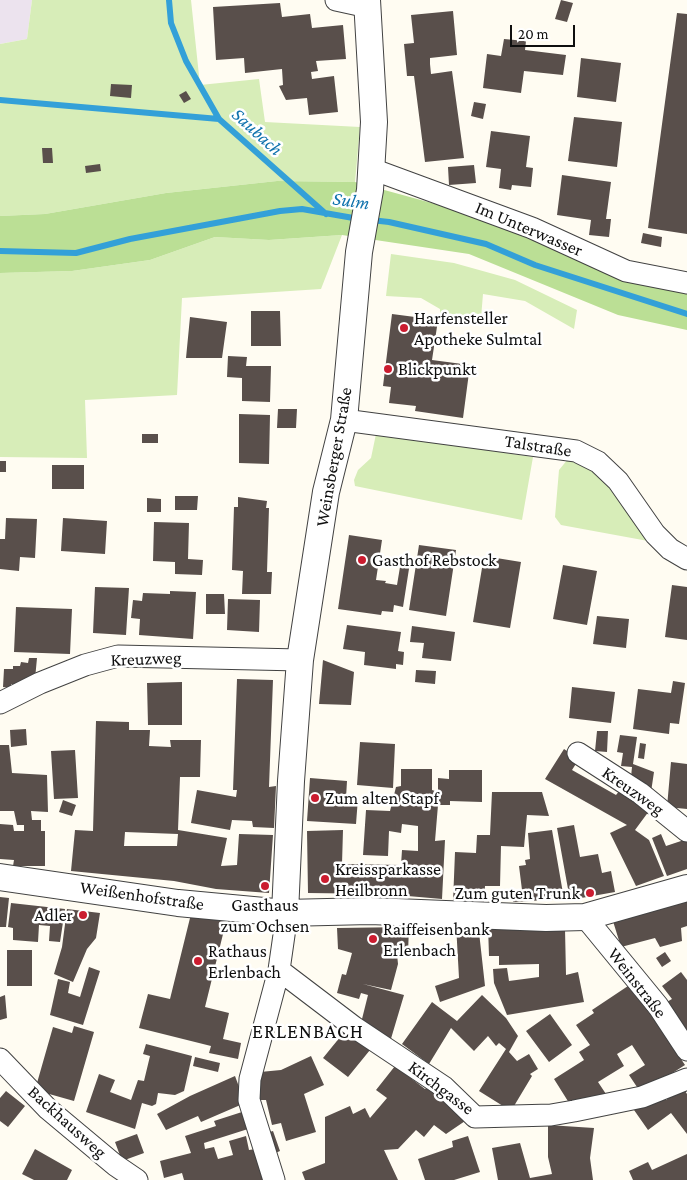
<!DOCTYPE html>
<html>
<head>
<meta charset="utf-8">
<style>
  body { margin:0 }
  #map { position:relative; width:687px; height:1180px; overflow:hidden; background:#fffcf2; font-family:"Crimson Pro",serif }
  canvas { display:block }
  .scale { position:absolute; left:510px; top:25px; width:65px; height:22px; box-sizing:border-box; border:2px solid #0f0f0f; border-top:0; padding-left:6px; font-size:15px; line-height:18px; white-space:nowrap; color:#0f0f0f; -webkit-text-stroke:4px #fff; paint-order:stroke }
</style>
</head>
<body>
<div id="map">
<canvas width="687" height="1180"></canvas>
<div class="scale">20 m</div>
</div>
<script>
const g = document.querySelector('canvas').getContext('2d');
g.lineJoin = 'round';
function paint(path, color) {
  g.fillStyle = color;
  g.fill(path, 'evenodd');
}
function shape(rows) {
  const path = new Path2D();
  for (const r of rows) {
    path.moveTo(r[0], r[1]);
    for (let i = 2; i < r.length; i += 2) path.lineTo(r[i], r[i + 1]);
  }
  return path;
}
function trace(path, color, width, dash) {
  g.strokeStyle = color;
  g.lineWidth = width;
  g.lineCap = dash ? 'butt' : 'round';
  g.setLineDash(dash || []);
  g.stroke(path);
}
function drawText(font, color, halo, rows, align = 'center') {
  g.font = font + ' "Crimson Pro",serif';
  g.lineWidth = 5;
  g.setLineDash([]);
  g.textBaseline = 'middle';
  g.strokeStyle = halo;
  g.fillStyle = color;
  for (const [text, x, y, turn = 0] of rows) {
    g.save();
    g.translate(x, y);
    g.rotate((+turn || 0) * Math.PI / 180);
    g.textAlign = isNaN(turn) ? turn : align;
    if (halo) g.strokeText(text, 0, 0);
    g.fillText(text, 0, 0);
    g.restore();
  }
}
paint(shape([
  [0,0,32,0,27,39,0,44]
]), '#ece3ee');
paint(shape([
  [32,0,191,0,200,85,259,79,265,122,360,127,355,182,277,181,166,193,45,214,0,216,0,44,27,39],
  [342,235,321,289,182,298,177,395,85,400,87,458,0,457,0,273,72,271,150,260,215,237,269,240],
  [391,254,454,263,515,280,577,310,574,329,525,301,483,294,481,318,440,315,440,309,421,298,386,296],
  [376,434,533,457,522,520,355,486,354,480,358,470,371,458],
  [568,459,602,475,648,541,561,525,555,517,559,470]
]), '#d7edb8');
paint(shape([
  [277,181,355,182,472,214,687,292,687,330,618,315,469,254,342,235,269,240,215,237,150,260,72,271,0,273,0,216,45,214,166,193]
]), '#bbdf95');
trace(shape([
  [169,0,171,23,186,61,219,119,326,214],
  [0,100,219,119],
  [371,220,389,222,486,244,535,265,687,314],
  [0,251,76,253,130,239,280,211,302,209,359,219]
]), '#33a0d8', 6);
paint(shape([
  [561,0,573,3,567,22,555,19],
  [280,3,282,17,310,14,312,28,343,25,346,59,316,61,318,71,311,72,312,79,334,76,338,112,309,115,307,98,286,100,279,86,283,85,282,69,245,73,244,58,216,60,213,7],
  [453,11,457,55,430,58,430,64,431,74,452,71,464,158,425,162,414,76,407,76,404,44,414,43,411,15],
  [677,13,687,14,687,234,648,228],
  [504,39,526,41,525,50,566,55,563,75,524,71,521,93,483,88,487,54,501,56],
  [581,58,621,63,616,102,577,97],
  [111,84,132,85,131,98,110,96],
  [186,91,191,99,184,103,179,95],
  [474,102,486,104,483,119,471,116],
  [574,117,622,122,617,167,568,161],
  [491,131,530,136,526,167,533,168,531,187,512,185,511,190,499,188,501,169,486,167],
  [42,148,52,148,53,163,43,163],
  [100,164,101,171,86,173,85,166],
  [474,165,476,183,449,185,448,167],
  [562,175,611,182,606,219,611,219,609,237,589,235,591,220,557,215],
  [643,233,662,237,661,247,641,243],
  [251,311,280,311,281,346,251,346],
  [392,314,438,320,432,360,470,365,463,418,415,411,416,406,389,403,391,387,383,386],
  [190,317,227,322,222,358,186,358],
  [228,356,247,357,246,366,271,366,270,402,242,401,242,378,227,377],
  [278,409,297,409,296,428,277,428],
  [239,414,270,415,269,464,239,463],
  [142,434,158,434,158,443,142,443],
  [0,461,6,461,6,472,0,472],
  [52,465,84,465,84,489,52,489],
  [175,496,198,496,197,510,175,510],
  [238,497,267,501,266,508,269,508,267,572,272,572,271,594,242,594,243,571,232,570,234,507,238,507],
  [147,498,161,499,161,512,147,512],
  [6,518,37,519,35,558,20,557,19,571,0,569,0,539,5,539],
  [63,518,107,521,105,554,61,551],
  [154,522,189,523,188,559,203,560,202,575,175,574,175,562,153,561],
  [349,535,382,540,376,580,386,581,385,583,397,585,402,555,411,556,403,607,394,605,393,612,382,611,381,615,338,609],
  [419,545,456,550,446,616,409,610],
  [484,556,521,562,510,628,473,622],
  [563,565,597,571,587,625,553,619],
  [672,585,687,587,687,640,665,637],
  [95,587,129,588,126,635,93,633],
  [170,591,196,592,193,639,139,635,140,619,131,618,133,600,142,601,143,593,170,594],
  [206,594,224,594,225,614,206,614],
  [228,599,260,600,259,632,227,630],
  [16,607,72,609,70,654,14,652],
  [597,616,629,619,626,648,593,644],
  [347,625,401,632,398,651,404,652,403,665,396,664,396,669,364,665,365,652,343,649],
  [412,626,455,632,451,661,422,658,424,643,410,642],
  [29,658,37,658,35,679,28,681,20,681,20,685,11,684,11,688,3,687,4,669,13,669,13,666,20,666,21,662,28,663],
  [323,660,354,672,351,705,319,704],
  [416,670,436,671,435,684,415,682],
  [237,679,273,680,269,787,276,786,274,828,253,827,252,821,232,820,230,830,191,823,197,790,236,797,237,790,233,790],
  [673,681,685,683,679,724,670,723,669,734,633,729,638,689,671,693],
  [182,682,182,725,148,725,147,683],
  [572,687,615,692,611,723,569,718],
  [96,721,129,722,129,730,150,730,149,746,171,747,170,740,201,740,200,777,180,777,178,830,227,838,221,866,237,865,239,834,273,835,269,893,216,889,174,881,71,871,75,830,93,831],
  [125,832,178,834,177,846,124,846],
  [26,729,27,745,11,747,10,730],
  [597,731,608,731,607,752,595,751],
  [620,735,637,737,633,764,654,772,651,792,631,777,632,767,621,766,623,753,617,752],
  [360,742,395,744,393,788,357,785],
  [640,743,646,744,644,759,638,758],
  [0,745,9,745,12,773,47,775,48,812,31,811,32,820,41,820,41,831,45,831,45,866,13,866,14,860,0,859,0,824,13,825,14,831,24,831,24,825,17,825,14,811,0,811],
  [564,749,579,759,572,770,616,795,624,785,652,807,635,830,649,840,664,876,636,886,610,833,627,825,545,779],
  [75,750,78,798,54,799,51,751],
  [671,762,687,764,687,809,667,807],
  [401,769,432,769,432,790,438,792,438,778,449,779,449,770,482,770,482,802,450,801,450,805,438,805,435,841,445,840,442,899,385,894,308,893,307,831,343,830,342,864,401,865,402,850,418,851,418,826,402,824,401,833,389,831,388,856,363,855,366,810,390,811,396,787,401,786],
  [310,778,347,781,346,798,358,798,356,824,307,821],
  [492,792,542,792,549,816,527,815,524,847,501,846,500,886,485,886,484,903,453,902,455,852,476,853,477,835,490,835],
  [63,800,76,805,72,816,59,812],
  [574,825,580,857,598,854,602,873,611,871,615,892,570,900,557,828],
  [552,830,564,899,513,902,512,891,522,890,519,866,526,865,525,860,530,859,528,833],
  [661,834,666,846,687,839,687,869,667,876,652,838],
  [0,897,9,898,6,927,0,927],
  [687,900,687,926,681,928,682,941,660,947,655,938,621,947,612,918],
  [11,903,65,909,60,942,49,941,50,926,39,925,38,942,13,940,13,928,8,927],
  [67,909,100,913,96,938,87,949,73,982,54,974,62,947],
  [191,914,226,922,205,1007,229,1013,223,1039,241,1043,238,1059,209,1053,211,1046,139,1028,148,994,170,999],
  [478,923,485,986,440,1002,435,986,459,978,456,924],
  [488,926,565,929,566,975,578,972,584,1002,507,1015,494,983,493,969,507,968,509,981,539,977,539,964,499,965,499,956,489,956],
  [409,927,408,953,397,954,398,964,391,990,363,984,404,995,390,1042,361,1023,368,995,361,993,359,999,337,993,342,974,346,975,352,953,338,949,337,928],
  [7,950,32,950,32,986,7,986],
  [665,952,671,961,662,967,656,958],
  [89,967,100,971,83,1025,50,1015,58,979,70,982,68,993,80,997],
  [681,972,687,980,687,1031,665,1003,672,999,662,986],
  [631,984,685,1065,641,1093,629,1075,645,1065,632,1045,617,1054,624,1066,598,1082,608,1097,571,1106,554,1079,584,1060,579,1052,590,1045,576,1025,594,1013,592,1010],
  [5,995,7,1018,0,1020,0,997],
  [482,995,506,1018,518,1036,509,1052,517,1061,529,1054,538,1069,530,1074,532,1076,511,1111,479,1091,506,1049,499,1043,496,1046,488,1036,474,1051,451,1028,429,1064,402,1044,432,1002,457,1021],
  [550,1014,572,1045,549,1062,526,1031],
  [74,1026,94,1032,74,1101,35,1090,53,1027,72,1033],
  [345,1031,370,1050,348,1077,323,1058],
  [146,1044,192,1056,184,1091,175,1095,158,1093,156,1104,152,1106,142,1103,135,1129,86,1112,99,1074,115,1080,110,1092,131,1100,138,1080,144,1081,150,1056,143,1054],
  [311,1056,324,1085,304,1094,316,1132,286,1141,281,1123,272,1125,266,1100,258,1100,260,1072,281,1070],
  [195,1057,220,1063,218,1072,193,1066],
  [395,1066,425,1089,430,1085,468,1119,446,1134,434,1125,424,1137,416,1130,398,1149,384,1150,398,1180,305,1180,302,1172,325,1163,325,1117,350,1106,353,1114,365,1108,370,1118,387,1098,376,1090],
  [235,1076,245,1103,201,1122,198,1116,166,1130,157,1114,190,1096],
  [683,1088,687,1094,687,1134,671,1113,648,1130,634,1110,661,1093,666,1100],
  [6,1091,25,1106,8,1127,0,1121,0,1098],
  [242,1112,248,1129,204,1143,205,1149,214,1147,218,1159,233,1155,229,1141,246,1136,249,1150,256,1149,265,1180,184,1180,182,1173,164,1178,160,1161,191,1153,185,1136,216,1126,214,1121],
  [548,1125,594,1128,590,1158,593,1180,498,1180,492,1148,520,1143,530,1178,552,1174,548,1157],
  [273,1131,280,1151,273,1154,266,1133],
  [137,1134,144,1153,122,1161,115,1142],
  [468,1136,480,1172,454,1180,425,1180,418,1159,453,1147,452,1141],
  [35,1149,72,1170,67,1180,34,1180,22,1174],
  [687,1154,687,1180,633,1180,629,1171,648,1162,652,1170]
]), '#594f4b');
const minor = shape([
  [336,0,368,7],
  [372,169,532,228,626,271,687,283],
  [344,420,576,451,598,462,618,481,655,534,670,549,687,559],
  [0,703,40,683,85,665,118,656,300,660],
  [578,753,640,793,687,831],
  [585,917,658,1006,687,1050],
  [279,970,354,1027,444,1087,475,1117,551,1115,574,1111,642,1097,687,1079],
  [0,1059,48,1109,115,1165,137,1180],
  [274,1180,249,1100,250,1079,279,970,285,928,285,913]
]);
const tertiary = shape([
  [0,877,178,903,285,913,370,911,546,918,585,917,687,888],
  [285,913,291,781,300,660,326,492,344,420,359,252,370,190,374,122,367,0]
]);
trace(minor, '#424242', 23);
trace(tertiary, '#424242', 28);
trace(minor, '#fff', 21);
trace(tertiary, '#fff', 26);
for (const [x, y, r, color] of [
  [404,328,5,"#cb1c2f"],
  [388,369,5,"#cb1c2f"],
  [362,560,5,"#cb1c2f"],
  [315,798,5,"#cb1c2f"],
  [325,879,5,"#cb1c2f"],
  [265,886,5,"#cb1c2f"],
  [590,893,5,"#cb1c2f"],
  [83,915,5,"#cb1c2f"],
  [373,939,5,"#cb1c2f"],
  [198,961,5,"#cb1c2f"]
]) {
  const dot = new Path2D();
  dot.arc(x, y, r, 0, 2 * Math.PI);
  g.fillStyle = color;
  g.fill(dot);
  trace(dot, '#fff', 2);
}
drawText('18px', '#0f0f0f', '#fff', [
  ["Im Unterwasser",529,229,23],
  ["Talstraße",538,446,9],
  ["Weinsberger Straße",334,457,-80],
  ["Kreuzweg",146,659,-2],
  ["Kreuzweg",633,791,35],
  ["Weißenhofstraße",142,896,8],
  ["Weinstraße",637,983,52],
  ["Kirchgasse",441,1088,37],
  ["Backhausweg",67,1122,42]
]);
drawText('18px', '#0f0f0f', '#fff', [
  ["Harfensteller",414,318],
  ["Apotheke Sulmtal",414,339],
  ["Blickpunkt",398,369],
  ["Gasthof Rebstock",372,560],
  ["Zum alten Stapf",325,798],
  ["Kreissparkasse",335,869],
  ["Heilbronn",335,890],
  ["Zum guten Trunk",580,893,"right"],
  ["Gasthaus",265,905,"center"],
  ["zum Ochsen",265,926,"center"],
  ["Adler",73,915,"right"],
  ["Raiffeisenbank",383,929],
  ["Erlenbach",383,950],
  ["Rathaus",208,951],
  ["Erlenbach",208,972]
], 'left');
drawText('italic 19px', '#0e71ac', '#fff', [
  ["Saubach",257,132,42],
  ["Sulm",351,201,8]
]);
g.letterSpacing = '1px';
drawText('20px', '#0f0f0f', '#fff', [
  ["ERLENBACH",308,1032]
]);
g.letterSpacing = '0px';
</script>
</body>
</html>
